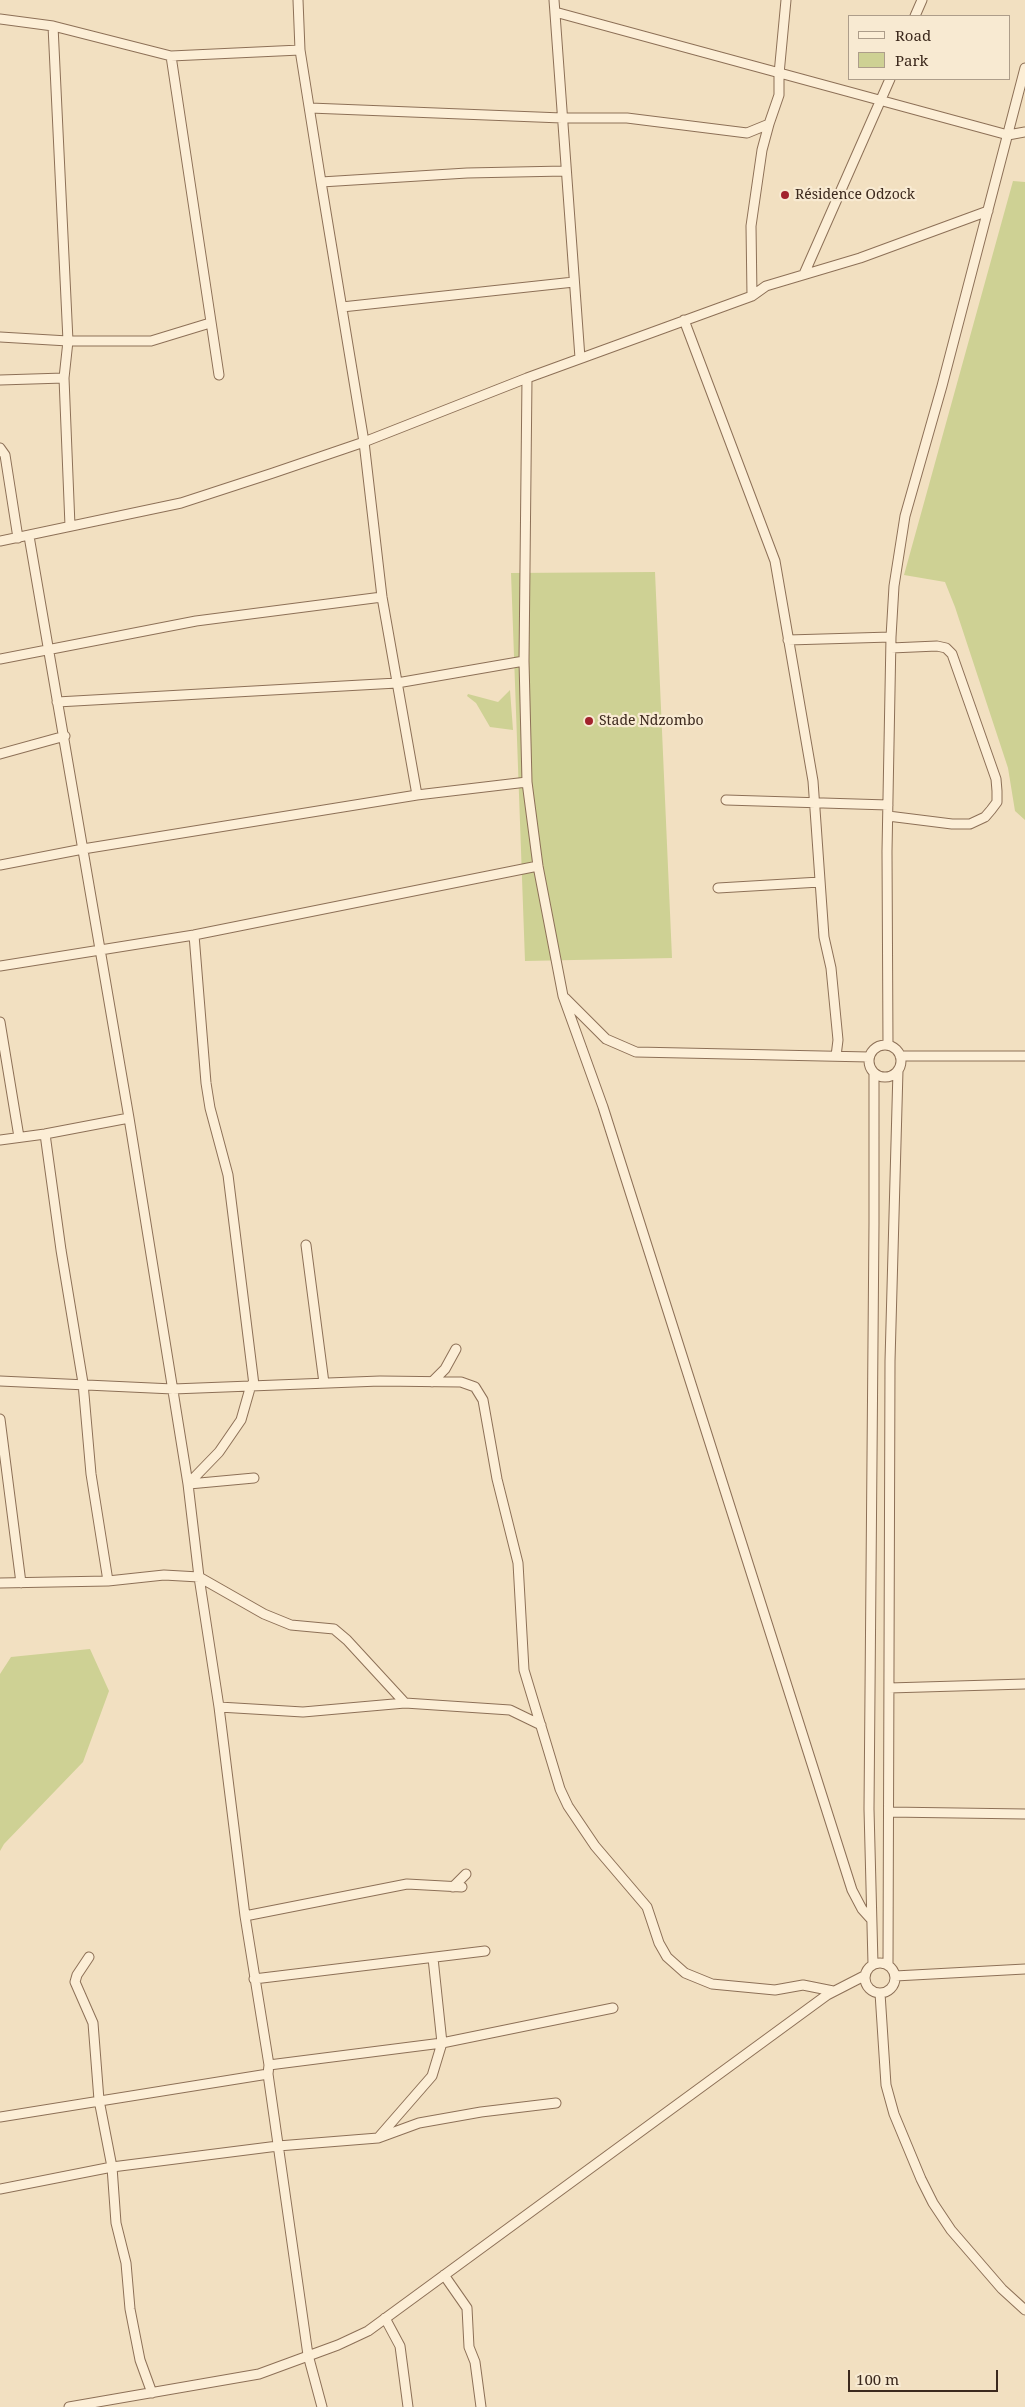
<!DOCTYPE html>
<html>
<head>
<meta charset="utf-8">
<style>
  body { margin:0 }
  #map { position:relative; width:1025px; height:2407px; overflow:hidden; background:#f2e0c1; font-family:"Noto Serif",serif }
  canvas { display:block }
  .legend { position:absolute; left:848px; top:15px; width:162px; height:65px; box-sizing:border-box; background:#f8ead2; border:1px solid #ad9d8a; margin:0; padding:6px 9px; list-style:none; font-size:15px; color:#3c291d }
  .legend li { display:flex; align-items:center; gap:10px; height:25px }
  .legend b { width:25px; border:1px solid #ad9d8a }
  .scale { position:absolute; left:848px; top:2370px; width:150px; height:22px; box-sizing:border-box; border:2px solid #3c291d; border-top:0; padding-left:6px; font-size:15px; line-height:18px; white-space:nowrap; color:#3c291d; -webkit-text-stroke:4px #f8ead2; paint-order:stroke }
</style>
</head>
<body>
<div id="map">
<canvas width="1025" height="2407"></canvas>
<ul class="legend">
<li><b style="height:6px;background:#fceed6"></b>Road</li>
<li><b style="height:14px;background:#ced194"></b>Park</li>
</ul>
<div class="scale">100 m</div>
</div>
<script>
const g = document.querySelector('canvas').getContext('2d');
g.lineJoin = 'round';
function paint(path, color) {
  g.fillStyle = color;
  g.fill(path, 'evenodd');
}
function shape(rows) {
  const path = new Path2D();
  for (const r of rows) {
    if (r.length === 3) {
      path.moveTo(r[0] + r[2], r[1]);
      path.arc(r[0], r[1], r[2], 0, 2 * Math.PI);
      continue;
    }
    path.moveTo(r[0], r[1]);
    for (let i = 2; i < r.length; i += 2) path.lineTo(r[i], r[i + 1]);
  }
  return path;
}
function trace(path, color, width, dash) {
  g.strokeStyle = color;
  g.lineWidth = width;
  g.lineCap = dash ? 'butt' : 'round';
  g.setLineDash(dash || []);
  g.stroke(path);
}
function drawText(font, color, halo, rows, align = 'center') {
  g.font = font + ' "Noto Serif",serif';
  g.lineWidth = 4.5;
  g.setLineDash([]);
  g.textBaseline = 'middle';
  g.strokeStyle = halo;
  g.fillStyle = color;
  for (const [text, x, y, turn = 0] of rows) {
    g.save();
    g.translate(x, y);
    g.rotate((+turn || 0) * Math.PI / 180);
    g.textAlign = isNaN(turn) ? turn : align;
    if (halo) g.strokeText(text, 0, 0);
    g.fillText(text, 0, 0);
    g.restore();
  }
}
paint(shape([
  [1013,181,1025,182,1025,820,1015,811,1008,768,955,607,945,582,904,575],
  [655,572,672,958,525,961,511,573],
  [510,690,513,730,490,727,476,703,467,696,468,694,498,702],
  [90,1649,109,1691,83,1762,4,1844,0,1851,0,1674,11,1657]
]), '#ced194');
const minor = shape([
  [298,0,300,50,321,182],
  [554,0,580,358],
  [555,12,1008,135,1025,132],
  [915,16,922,0],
  [0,19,53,26,171,56,300,50],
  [53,26,68,341,64,378,70,526],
  [171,56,219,375],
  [310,108,562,118,627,118,747,133,769,124,779,95,779,74,786,0],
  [804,274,890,79],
  [752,296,751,226,762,150,769,124],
  [342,307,574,282],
  [684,320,775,561,813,781,824,937,831,968,838,1040,836,1056],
  [0,337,68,341,151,341,210,323],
  [527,378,524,661,527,782,538,866,563,996,603,1107,852,1890,862,1909,871,1919],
  [0,380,64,378],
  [0,448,5,455,18,538],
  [29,536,129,1118,188,1484,199,1577,219,1707,245,1916,269,2065,268,2074,308,2355,322,2407],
  [0,541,181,503,273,473,364,442,527,378,752,296,766,286,860,258,988,211],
  [788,640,891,637],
  [0,659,196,621,382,597],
  [57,702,397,683,524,661],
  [0,754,65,736],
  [417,795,382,597,364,442,321,182,467,173,565,171],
  [726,800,888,805],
  [888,816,952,824,970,824,985,817,991,810,997,802,997,791,996,779,952,654,946,648,937,646,891,648],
  [0,865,83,849,417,795,527,782],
  [718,888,820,882],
  [194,935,206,1083,210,1108,228,1175,254,1385],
  [0,966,194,935,538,866],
  [565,998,606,1039,636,1052,869,1057],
  [0,1022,19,1137],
  [888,1045,887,851,891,637,894,586,905,516,942,386,1025,68],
  [885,1061,16],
  [900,1056,1025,1056],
  [45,1134,61,1250,83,1383,91,1474,108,1581],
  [0,1140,45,1134,129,1118],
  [306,1245,324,1383],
  [0,1381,173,1389,380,1381,461,1382,475,1387,483,1400,497,1479,518,1563,524,1670,560,1789,568,1806,595,1846,647,1907,659,1943,667,1957,685,1973,712,1984,775,1990,803,1985,833,1991],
  [432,1382,445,1369,456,1349],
  [0,1419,21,1583],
  [188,1484,219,1452,241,1420,251,1385],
  [189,1484,254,1478],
  [0,1583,108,1581,164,1575,199,1577,264,1614,291,1625,334,1629,347,1640,405,1703],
  [889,1688,1025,1684],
  [219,1707,303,1712,405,1703,510,1710,541,1725],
  [889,1812,1025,1814],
  [453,1887,466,1874],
  [245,1916,407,1884,462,1887],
  [89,1957,77,1975,75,1982,93,2023,99,2100,112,2167,116,2223,126,2263,130,2309,140,2360,152,2393],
  [880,1978,15],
  [873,1964,869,1809,874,1223,874,1073],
  [888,1965,890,1361,898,1070],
  [895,1976,1025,1969],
  [254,1979,485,1951],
  [880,1993,886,2085,894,2114,921,2179,933,2203,951,2230,1002,2289,1025,2310],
  [269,2065,442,2043,613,2008],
  [0,2117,268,2074],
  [378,2138,419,2123,481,2112,556,2103],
  [0,2189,112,2167,278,2146,378,2138,432,2076,442,2043,433,1958],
  [444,2275,467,2308,469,2347,475,2362,481,2407],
  [385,2318,400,2346,408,2407],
  [69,2407,259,2374,338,2345,368,2331,827,1995,864,1976]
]);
trace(minor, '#8d7057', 11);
trace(minor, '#fceed6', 9);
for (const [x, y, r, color] of [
  [785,195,5,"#a2222c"],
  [589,721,5,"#a2222c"]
]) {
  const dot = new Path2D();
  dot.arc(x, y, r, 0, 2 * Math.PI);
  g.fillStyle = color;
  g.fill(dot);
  trace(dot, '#f8ead2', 2);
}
drawText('14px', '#3c291d', '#f8ead2', [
  ["Résidence Odzock",795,195],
  ["Stade Ndzombo",599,721]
], 'left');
</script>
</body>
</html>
